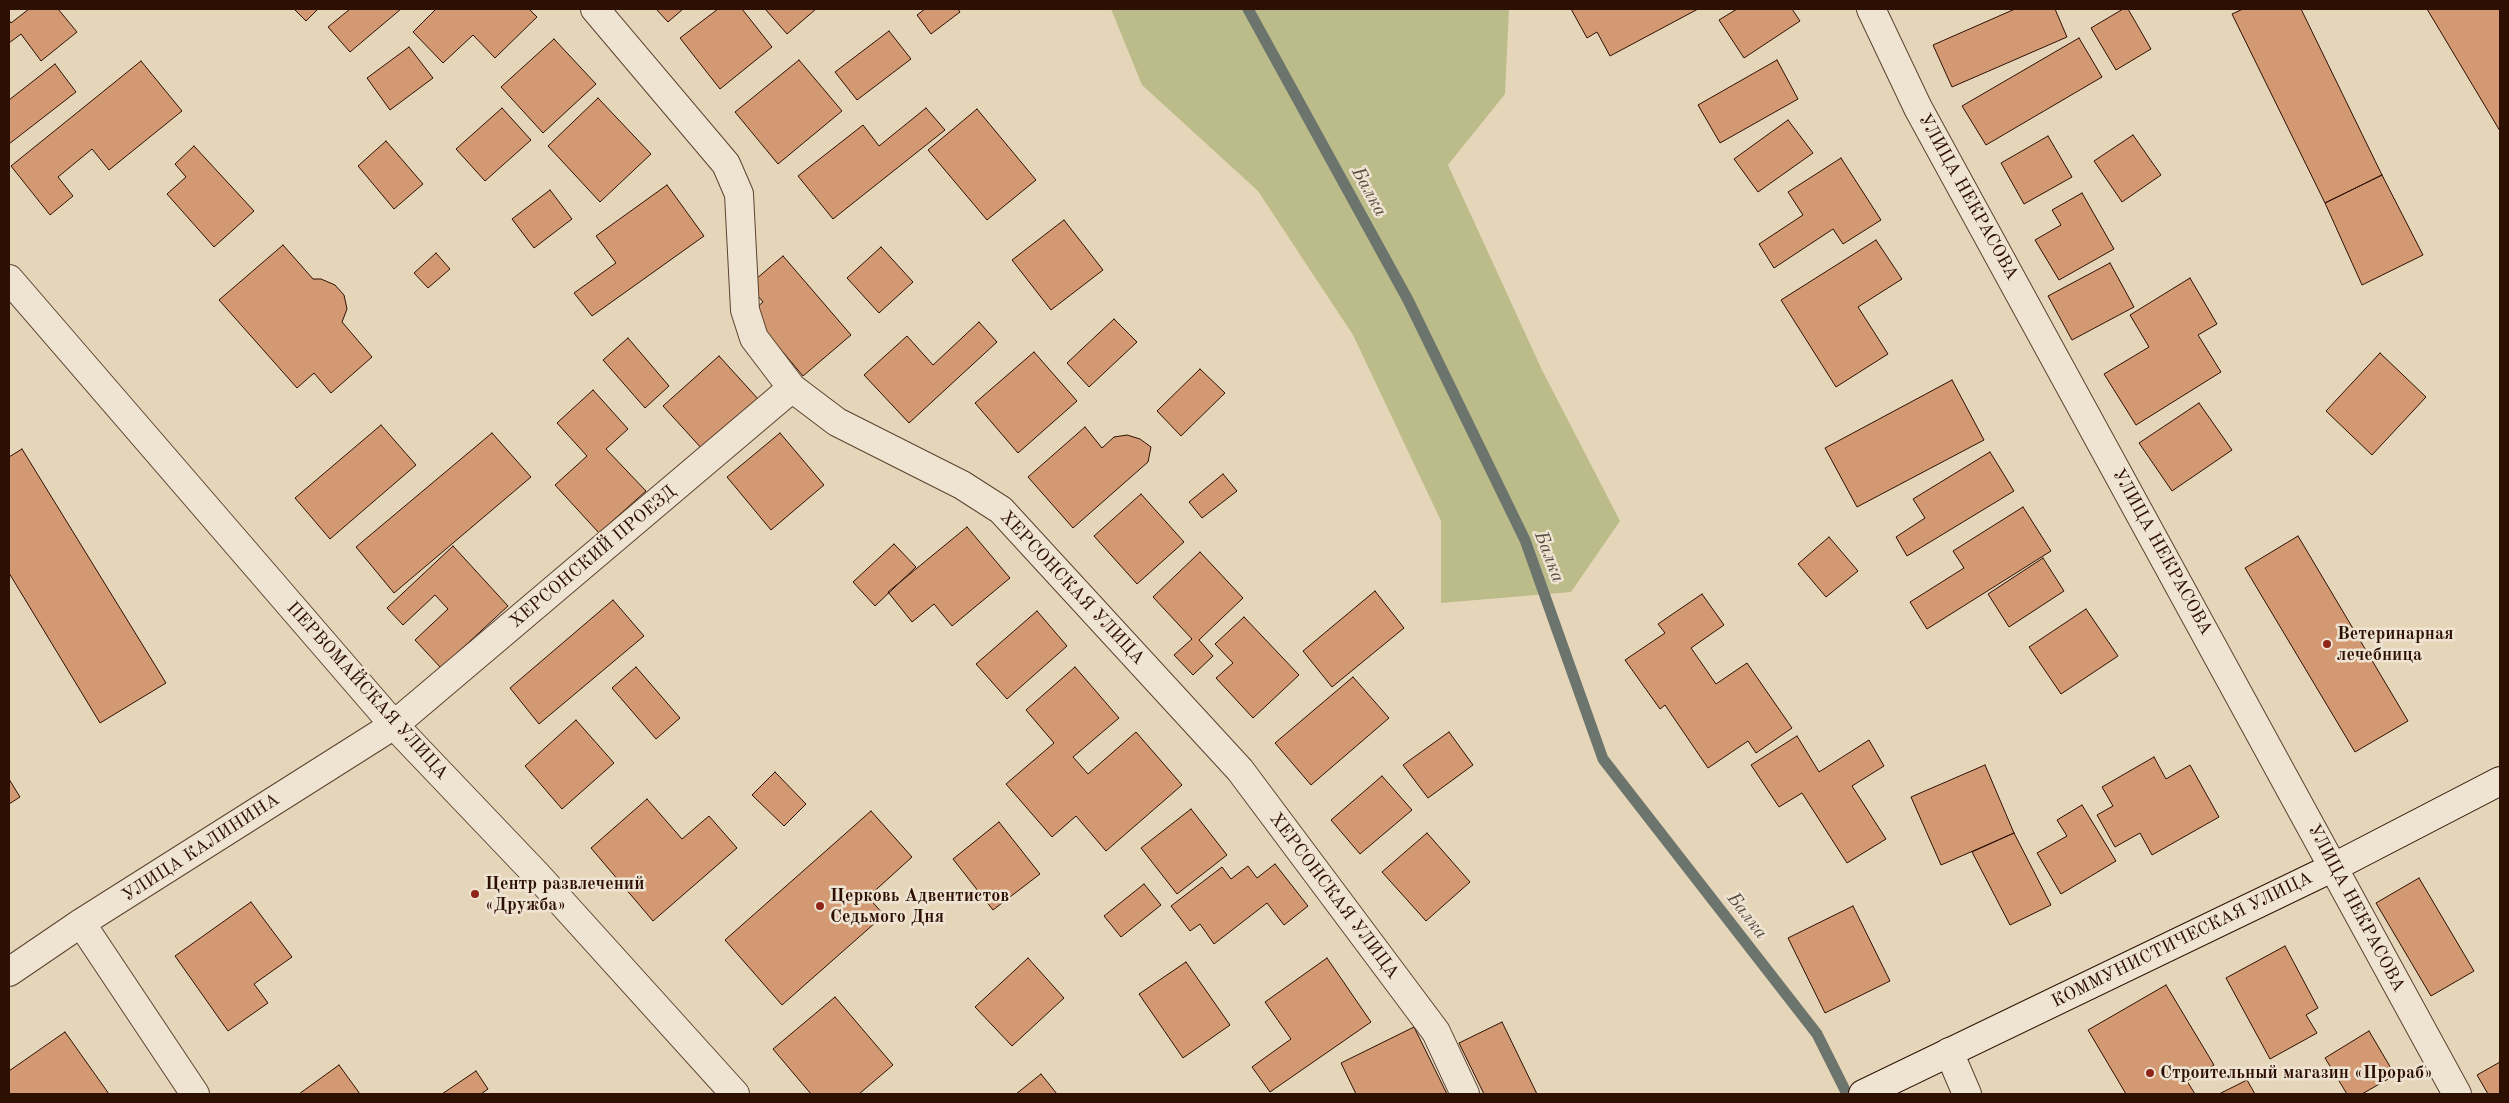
<!DOCTYPE html>
<html>
<head>
<meta charset="utf-8">
<style>
  body { margin:0 }
  #map { position:relative; width:2509px; height:1103px; overflow:hidden; background:#e6d6b9; font-family:"Old Standard TT",serif }
  canvas { display:block }
  .frame { position:absolute; inset:0; border:10px solid #2e1003; pointer-events:none }
</style>
</head>
<body>
<div id="map">
<canvas width="2509" height="1103"></canvas>
<div class="frame"></div>
</div>
<script>
const g = document.querySelector('canvas').getContext('2d');
g.lineJoin = 'round';
function paint(path, color) {
  g.fillStyle = color;
  g.fill(path, 'evenodd');
}
function shape(rows) {
  const path = new Path2D();
  for (const r of rows) {
    path.moveTo(r[0], r[1]);
    for (let i = 2; i < r.length; i += 2) path.lineTo(r[i], r[i + 1]);
  }
  return path;
}
function trace(path, color, width, dash) {
  g.strokeStyle = color;
  g.lineWidth = width;
  g.lineCap = dash ? 'butt' : 'round';
  g.setLineDash(dash || []);
  g.stroke(path);
}
function drawText(font, color, halo, rows, align = 'center') {
  g.font = font + ' "Old Standard TT",serif';
  g.lineWidth = 5;
  g.setLineDash([]);
  g.textBaseline = 'middle';
  g.strokeStyle = halo;
  g.fillStyle = color;
  for (const [text, x, y, turn = 0] of rows) {
    g.save();
    g.translate(x, y);
    g.rotate((+turn || 0) * Math.PI / 180);
    g.textAlign = isNaN(turn) ? turn : align;
    if (halo) g.strokeText(text, 0, 0);
    g.fillText(text, 0, 0);
    g.restore();
  }
}
paint(shape([
  [1111,9,1509,9,1505,94,1448,165,1542,370,1620,521,1571,592,1441,603,1441,521,1353,335,1258,191,1142,85]
]), '#bcbc8a');
trace(shape([
  [1248,9,1408,300,1525,540,1603,759,1817,1034,1847,1094]
]), '#6c756d', 11);
const building = shape([
  [29,9,58,9,77,32,41,61,21,34,9,43,9,20,11,23,29,9],
  [294,9,318,9,306,21,294,9],
  [350,9,401,9,350,52,328,27,350,9],
  [436,9,529,9,537,17,495,58,473,35,443,63,413,32,436,9],
  [656,9,683,9,668,22,656,9],
  [718,9,742,9,772,47,720,89,680,38,718,9],
  [768,9,816,9,787,34,766,10,768,9],
  [925,9,958,9,960,12,931,34,917,15,925,9],
  [1571,9,1698,9,1610,56,1597,32,1587,38,1571,9],
  [1737,9,1792,9,1800,21,1744,58,1719,20,1737,9],
  [2015,9,2055,9,2067,37,1952,87,1933,45,2015,9],
  [2123,9,2128,9,2151,49,2116,70,2091,28,2123,9],
  [2243,9,2301,9,2382,175,2325,203,2232,14,2243,9],
  [2427,9,2500,9,2500,131,2427,9],
  [889,31,911,59,857,100,835,72,889,31],
  [2079,38,2102,77,1986,145,1962,106,2079,38],
  [554,39,596,84,543,133,501,87,554,39],
  [409,47,433,78,390,110,367,78,409,47],
  [799,60,842,111,778,164,735,112,799,60],
  [1777,60,1798,99,1720,143,1698,105,1777,60],
  [141,61,182,111,109,170,92,149,58,177,73,196,50,215,11,166,141,61],
  [55,64,76,92,9,144,9,100,55,64],
  [598,98,651,154,600,202,548,146,598,98],
  [502,108,531,140,485,181,456,149,502,108],
  [926,108,945,130,833,219,798,176,863,125,879,146,926,108],
  [977,109,1036,180,987,220,928,150,977,109],
  [1788,120,1813,153,1758,192,1734,159,1788,120],
  [2133,135,2161,175,2122,202,2094,161,2133,135],
  [2048,136,2072,177,2024,204,2001,163,2048,136],
  [386,141,423,184,394,209,358,166,386,141],
  [194,146,254,211,214,247,167,194,186,177,175,164,194,146],
  [1841,158,1881,220,1843,244,1833,229,1774,268,1759,244,1803,215,1788,192,1841,158],
  [2382,175,2423,255,2362,285,2325,203,2382,175],
  [667,185,704,236,592,316,574,293,616,263,596,236,667,185],
  [550,190,572,219,534,248,512,219,550,190],
  [2082,193,2114,249,2059,280,2035,240,2061,225,2052,210,2082,193],
  [1064,220,1103,270,1051,310,1012,260,1064,220],
  [1876,240,1902,279,1858,307,1888,354,1836,387,1781,300,1876,240],
  [283,245,313,279,321,279,335,285,344,295,347,309,342,322,372,357,331,393,314,373,297,388,219,300,283,245],
  [881,247,913,282,879,313,847,278,881,247],
  [436,253,450,269,428,288,414,273,436,253],
  [783,256,851,335,803,376,750,313,763,302,749,285,783,256],
  [2110,263,2134,307,2072,340,2048,296,2110,263],
  [2190,278,2217,324,2198,335,2221,372,2136,425,2104,374,2149,347,2130,315,2190,278],
  [1114,319,1137,342,1089,387,1067,363,1114,319],
  [979,322,997,342,909,423,864,375,907,336,933,365,979,322],
  [628,338,669,386,645,408,603,360,628,338],
  [1034,352,1077,401,1018,453,975,403,1034,352],
  [2380,353,2426,397,2372,455,2326,411,2380,353],
  [719,356,759,400,703,450,663,406,719,356],
  [1200,369,1225,393,1181,436,1157,411,1200,369],
  [1952,380,1984,440,1857,507,1825,448,1952,380],
  [593,390,628,429,606,449,646,491,599,533,555,485,587,456,557,423,593,390],
  [2199,403,2232,450,2172,491,2139,443,2199,403],
  [381,425,416,465,330,539,295,498,381,425],
  [1085,427,1102,448,1114,437,1127,435,1140,439,1151,447,1148,462,1073,528,1028,477,1085,427],
  [492,433,531,477,394,593,356,547,492,433],
  [780,433,824,485,771,530,727,477,780,433],
  [22,449,166,683,100,723,9,573,9,457,22,449],
  [1990,452,2014,491,1907,556,1896,537,1925,518,1913,499,1990,452],
  [1223,474,1237,491,1202,518,1189,502,1223,474],
  [1141,494,1184,542,1137,584,1094,536,1141,494],
  [2023,507,2051,551,1927,629,1910,602,1964,568,1953,551,2023,507],
  [967,527,1010,578,952,626,934,604,912,622,888,592,967,527],
  [2298,536,2408,721,2355,752,2245,568,2298,536],
  [1829,537,1858,571,1826,597,1798,564,1829,537],
  [894,544,916,567,875,606,853,582,894,544],
  [453,546,508,606,441,668,415,640,448,609,435,595,403,625,387,608,453,546],
  [1200,552,1243,598,1199,640,1213,656,1193,675,1174,655,1192,639,1153,597,1200,552],
  [2043,558,2064,591,2009,627,1988,594,2043,558],
  [1375,591,1404,628,1332,687,1303,651,1375,591],
  [1702,594,1724,625,1691,648,1716,684,1747,663,1792,728,1756,753,1748,741,1708,768,1665,705,1660,709,1625,660,1665,633,1658,624,1702,594],
  [613,600,644,636,539,724,510,688,613,600],
  [2086,609,2118,656,2061,694,2029,647,2086,609],
  [1037,611,1067,646,1007,699,976,664,1037,611],
  [1244,617,1299,675,1253,718,1216,678,1233,663,1215,644,1244,617],
  [636,667,680,718,656,739,612,688,636,667],
  [1075,667,1119,718,1073,757,1088,774,1136,732,1182,785,1106,851,1076,816,1052,837,1006,784,1054,743,1026,710,1075,667],
  [1353,677,1389,718,1311,785,1275,743,1353,677],
  [576,720,614,763,562,809,525,766,576,720],
  [1449,732,1473,765,1428,798,1403,765,1449,732],
  [1797,736,1819,772,1869,740,1884,766,1852,786,1886,839,1847,863,1802,793,1779,807,1751,765,1797,736],
  [2154,757,2166,779,2190,765,2219,817,2152,855,2140,833,2115,847,2097,815,2113,806,2102,787,2154,757],
  [1985,765,2014,833,1941,865,1911,797,1985,765],
  [775,772,806,804,784,826,752,795,775,772],
  [1382,776,1412,810,1360,854,1331,820,1382,776],
  [9,779,20,797,9,804,9,779],
  [647,799,682,839,709,816,737,848,653,921,591,848,647,799],
  [2082,805,2116,861,2061,894,2037,853,2067,836,2057,820,2082,805],
  [1191,809,1227,855,1177,894,1141,848,1191,809],
  [871,811,912,857,868,897,884,915,782,1005,725,940,871,811],
  [999,822,1040,874,993,910,953,859,999,822],
  [1427,833,1470,882,1426,921,1382,872,1427,833],
  [2014,833,2051,905,2010,925,1972,852,2014,833],
  [1275,864,1308,906,1284,925,1267,903,1214,944,1200,924,1190,931,1171,906,1222,867,1231,879,1248,866,1257,878,1275,864],
  [2419,878,2474,971,2431,996,2376,903,2419,878],
  [1144,884,1161,905,1121,937,1104,916,1144,884],
  [251,902,292,957,254,984,268,1003,228,1031,175,956,251,902],
  [1853,906,1890,981,1825,1013,1788,938,1853,906],
  [2285,946,2318,1008,2306,1015,2317,1033,2270,1059,2226,978,2285,946],
  [1028,958,1064,998,1012,1046,975,1007,1028,958],
  [1327,958,1371,1022,1270,1092,1252,1067,1291,1039,1265,1002,1327,958],
  [1186,962,1230,1025,1183,1058,1139,994,1186,962],
  [2166,985,2214,1065,2187,1081,2195,1094,2126,1094,2088,1030,2166,985],
  [835,997,893,1065,859,1094,811,1094,773,1049,835,997],
  [1502,1022,1537,1094,1484,1094,1459,1043,1502,1022],
  [1414,1027,1447,1094,1356,1094,1341,1063,1414,1027],
  [2369,1031,2395,1075,2362,1094,2347,1094,2325,1058,2369,1031],
  [65,1032,109,1094,9,1094,9,1071,65,1032],
  [2500,1062,2500,1094,2488,1094,2477,1075,2500,1062],
  [339,1065,360,1094,299,1094,339,1065],
  [476,1071,488,1089,481,1094,442,1094,476,1071],
  [1041,1074,1057,1094,1016,1094,1041,1074],
  [2247,1080,2255,1094,2219,1094,2247,1080]
]);
paint(building, '#d39972');
trace(building, '#2e1003', 1);
const street = shape([
  [595,9,726,164,739,194,745,310,754,338,792,388,837,422,962,485,1001,510,1240,770,1436,1032,1465,1094],
  [1871,9,1918,108,2457,1094],
  [9,279,394,725,537,875,735,1094],
  [81,923,195,1094],
  [9,972,81,923,394,725,792,388],
  [1949,1052,1967,1094]
]);
const secondary = shape([
  [1863,1094,2334,867,2500,781]
]);
trace(street, '#5c4230', 30);
trace(secondary, '#2e1003', 30);
trace(street, '#efe4d2', 28);
trace(secondary, '#efe4d2', 28);
for (const [x, y, r, color] of [
  [2327,644,5,"#8f2418"],
  [475,894,5,"#8f2418"],
  [820,906,5,"#8f2418"],
  [2150,1073,5,"#8f2418"]
]) {
  const dot = new Path2D();
  dot.arc(x, y, r, 0, 2 * Math.PI);
  g.fillStyle = color;
  g.fill(dot);
  trace(dot, '#efe4d2', 2);
}
drawText('18px', '#2e1003', '#efe4d2', [
  ["УЛИЦА НЕКРАСОВА",1968,197,61],
  ["УЛИЦА НЕКРАСОВА",2162,552,61],
  ["ХЕРСОНСКИЙ ПРОЕЗД",593,557,-40],
  ["ХЕРСОНСКАЯ УЛИЦА",1072,588,47],
  ["ПЕРВОМАЙСКАЯ УЛИЦА",367,691,48],
  ["УЛИЦА КАЛИНИНА",201,848,-33],
  ["ХЕРСОНСКАЯ УЛИЦА",1334,896,53],
  ["УЛИЦА НЕКРАСОВА",2356,908,62],
  ["КОММУНИСТИЧЕСКАЯ УЛИЦА",2182,940,-26]
]);
drawText('bold 18px', '#2e1003', '#efe4d2', [
  ["Ветеринарная",2337,634],
  ["лечебница",2337,655],
  ["Центр развлечений",485,884],
  ["«Дружба»",485,905],
  ["Церковь Адвентистов",830,896],
  ["Седьмого Дня",830,917],
  ["Строительный магазин «Прораб»",2160,1073]
], 'left');
drawText('italic 19px', '#524b41', '#efe4d2', [
  ["Балка",1369,192,61],
  ["Балка",1549,557,69],
  ["Балка",1747,916,52]
]);
</script>
</body>
</html>
